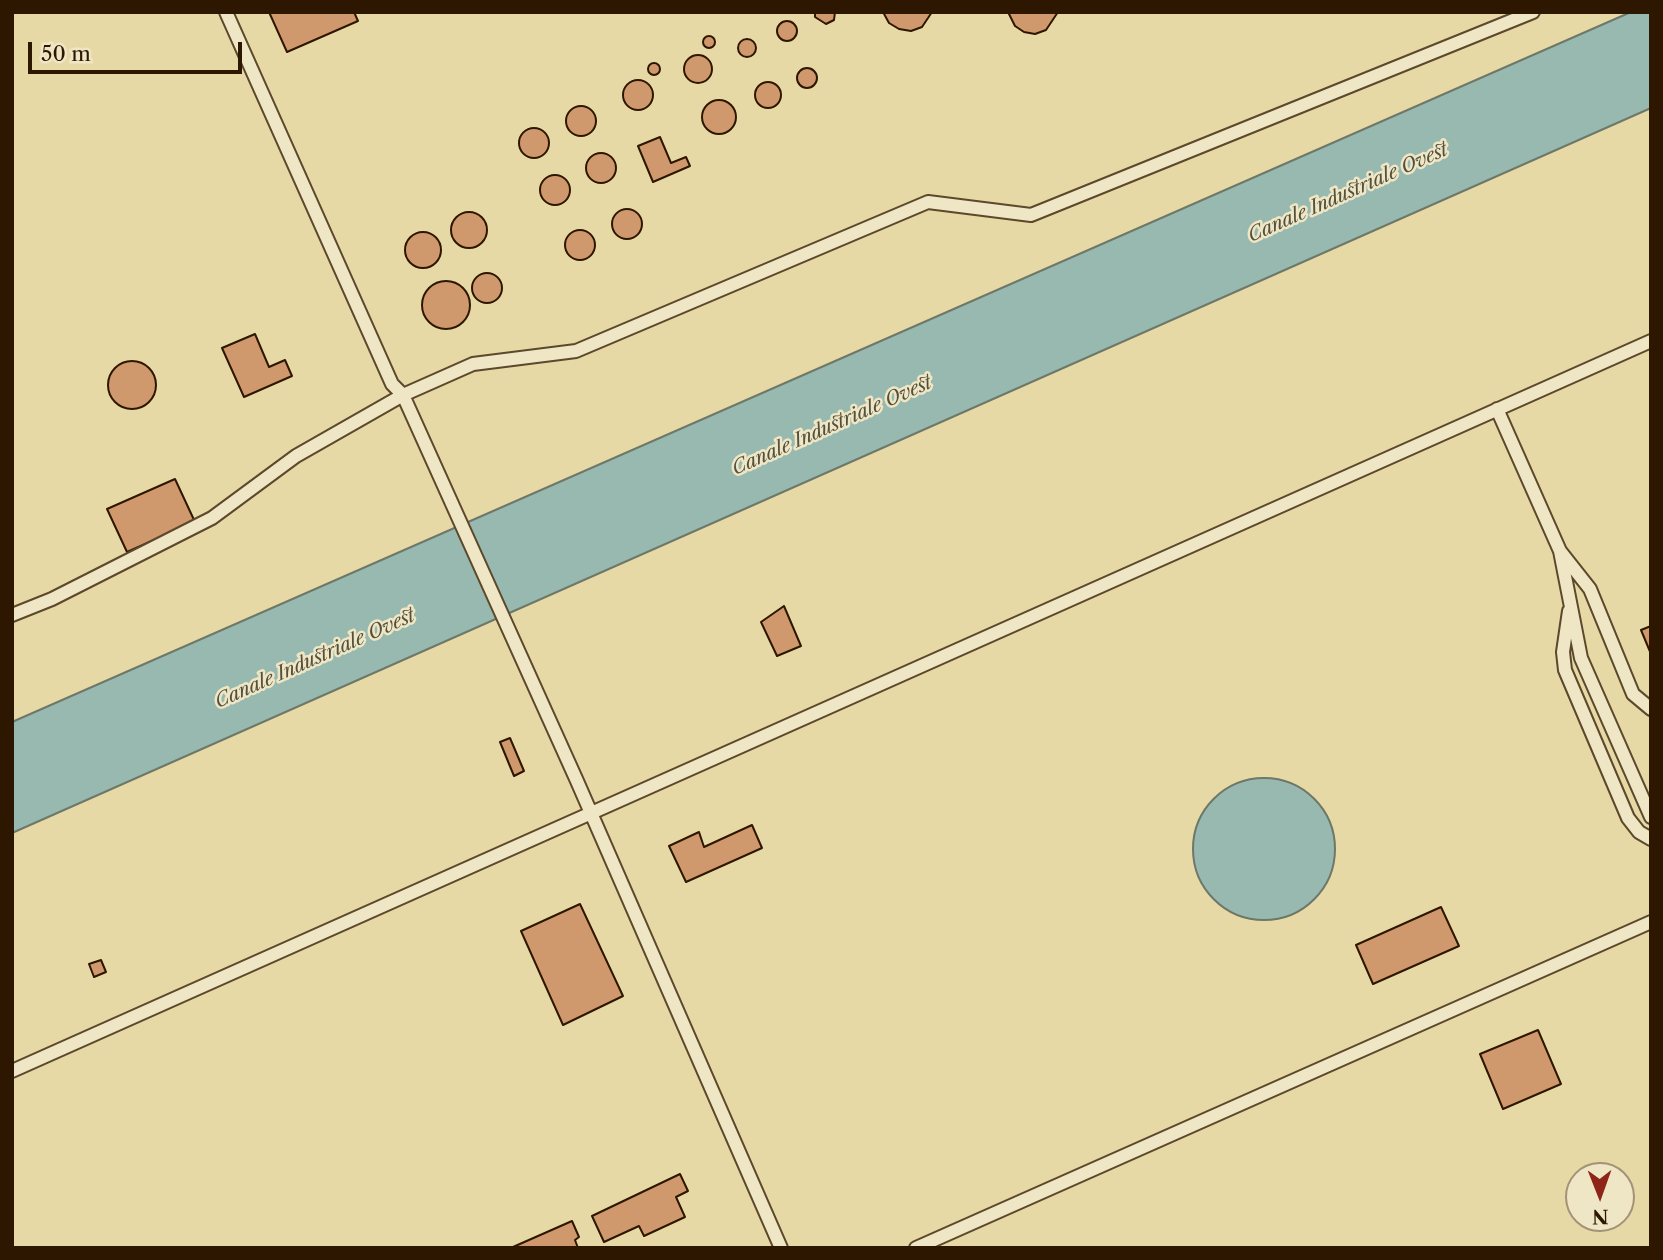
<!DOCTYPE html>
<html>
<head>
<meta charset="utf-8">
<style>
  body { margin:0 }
  #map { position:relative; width:1663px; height:1260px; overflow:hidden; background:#e7d9a6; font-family:"Libre Caslon Text",serif }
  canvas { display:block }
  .frame { position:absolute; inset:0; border:14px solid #2e1700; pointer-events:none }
  .north { position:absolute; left:1565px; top:1162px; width:70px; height:70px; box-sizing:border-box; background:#efe6c5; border:2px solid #a29376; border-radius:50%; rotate:179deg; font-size:19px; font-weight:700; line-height:28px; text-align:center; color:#2e1700 }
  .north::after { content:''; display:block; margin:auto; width:24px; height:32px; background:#8f2418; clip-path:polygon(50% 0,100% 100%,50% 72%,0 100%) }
  .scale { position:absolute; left:28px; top:42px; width:214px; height:32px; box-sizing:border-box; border:4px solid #2e1700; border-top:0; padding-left:9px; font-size:21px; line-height:24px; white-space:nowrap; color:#2e1700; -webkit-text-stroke:5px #efe6c5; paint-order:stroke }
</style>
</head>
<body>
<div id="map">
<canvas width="1663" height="1260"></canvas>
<div class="frame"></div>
<div class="north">N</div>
<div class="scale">50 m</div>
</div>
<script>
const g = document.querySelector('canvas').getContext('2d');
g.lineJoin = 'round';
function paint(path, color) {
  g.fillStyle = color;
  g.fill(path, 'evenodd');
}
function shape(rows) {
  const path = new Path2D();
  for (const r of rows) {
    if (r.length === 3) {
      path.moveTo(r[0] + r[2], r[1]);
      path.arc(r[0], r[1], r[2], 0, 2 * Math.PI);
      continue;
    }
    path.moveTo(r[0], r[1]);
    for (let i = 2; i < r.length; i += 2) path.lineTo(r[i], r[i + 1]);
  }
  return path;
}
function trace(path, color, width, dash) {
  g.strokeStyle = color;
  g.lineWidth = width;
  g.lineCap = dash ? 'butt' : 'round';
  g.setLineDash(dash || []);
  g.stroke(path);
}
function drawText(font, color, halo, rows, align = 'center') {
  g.font = font + ' "Libre Caslon Text",serif';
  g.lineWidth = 5;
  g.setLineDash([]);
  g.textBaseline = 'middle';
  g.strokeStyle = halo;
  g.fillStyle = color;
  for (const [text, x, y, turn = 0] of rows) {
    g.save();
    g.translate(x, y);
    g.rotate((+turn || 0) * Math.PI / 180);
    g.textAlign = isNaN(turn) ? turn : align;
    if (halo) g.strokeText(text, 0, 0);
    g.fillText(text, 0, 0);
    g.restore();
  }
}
const water = shape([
  [1631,12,1651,12,1651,108,12,833,12,722,1631,12],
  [1264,849,71]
]);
paint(water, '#98b9af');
trace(water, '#6e7869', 2);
const building = shape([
  [269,12,354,12,358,21,287,52,269,12],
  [835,12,834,20,826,24,815,17,815,12,835,12],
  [932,12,922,27,911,31,899,29,889,23,883,12,932,12],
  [1008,12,1058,12,1046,30,1035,34,1024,32,1015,26,1008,12],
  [787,31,10],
  [709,42,6],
  [747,48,9],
  [698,69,14],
  [654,69,6],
  [807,78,10],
  [638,95,15],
  [768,95,13],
  [719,117,17],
  [581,121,15],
  [534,143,15],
  [660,137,671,163,686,157,690,166,653,182,638,146,660,137],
  [601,168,15],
  [555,190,15],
  [627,224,15],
  [469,230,18],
  [580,245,15],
  [423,250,18],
  [487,288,15],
  [446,305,24],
  [255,334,269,367,285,360,292,376,244,397,222,348,255,334],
  [132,385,24],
  [175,479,195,522,127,552,107,509,175,479],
  [784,606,801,646,777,656,761,622,784,606],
  [1651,626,1651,654,1641,630,1651,626],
  [510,738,524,771,514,776,500,742,510,738],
  [752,825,762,848,686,882,669,846,699,832,704,847,752,825],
  [580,904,623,996,563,1025,521,931,580,904],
  [1441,907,1459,946,1373,984,1356,945,1441,907],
  [101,960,106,972,94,977,89,964,101,960],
  [1538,1030,1561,1084,1503,1109,1480,1054,1538,1030],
  [680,1174,688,1191,676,1197,685,1217,644,1236,639,1226,604,1242,592,1216,680,1174],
  [572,1221,579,1237,575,1240,578,1248,513,1247,572,1221]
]);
paint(building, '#d0986d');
trace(building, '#2e1700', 2);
const lane = shape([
  [226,12,392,384,403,395,577,781,781,1248],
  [1497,409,1560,551],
  [1569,611,1563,652,1565,670,1628,818,1639,832,1651,839],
  [12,615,52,599,212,518,296,456,403,395,473,364,576,351,928,202,1031,215,1533,12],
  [1651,709,1633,694,1590,589,1560,551,1581,658,1651,817],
  [12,1071,1651,341],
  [916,1248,1651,922]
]);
trace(lane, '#5c482a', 16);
trace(lane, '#efe6c5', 12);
drawText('italic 19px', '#53503d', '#efe6c5', [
  ["Canale Industriale Ovest",1348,193,-24],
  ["Canale Industriale Ovest",832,426,-24],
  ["Canale Industriale Ovest",315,659,-24]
]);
</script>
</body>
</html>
